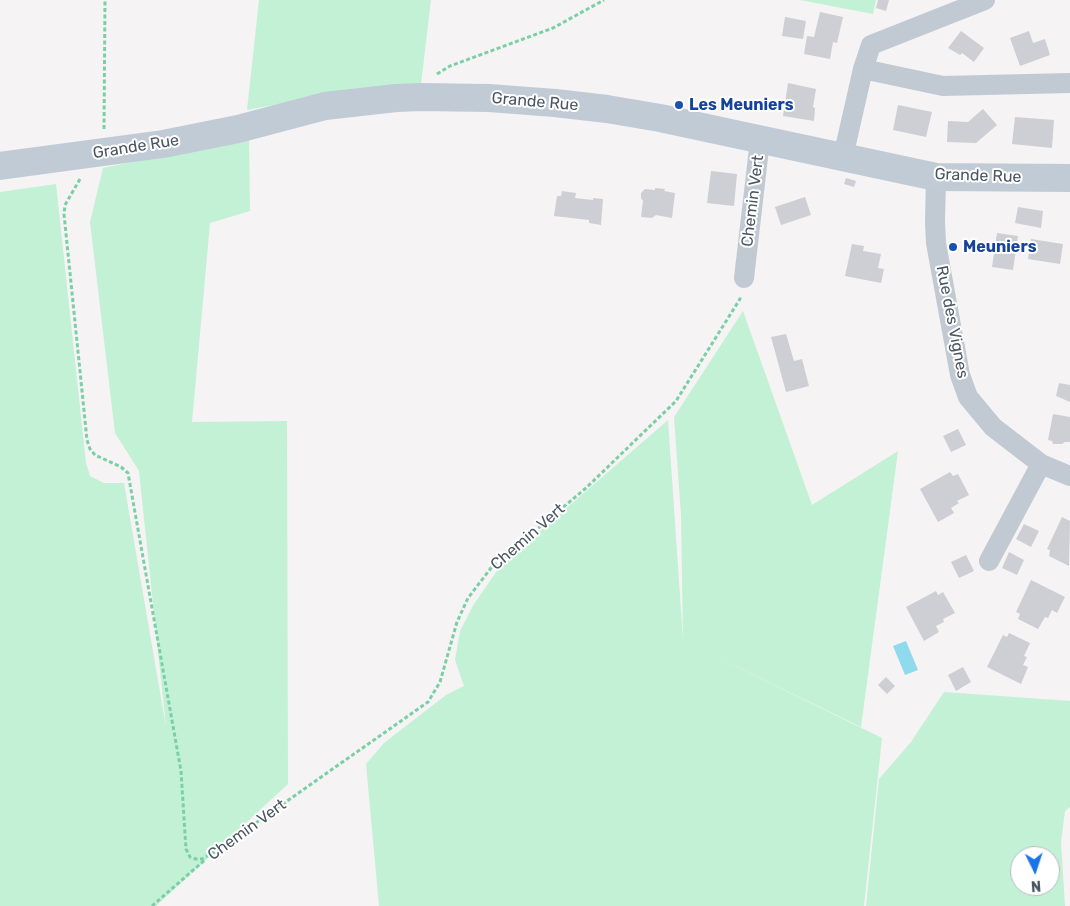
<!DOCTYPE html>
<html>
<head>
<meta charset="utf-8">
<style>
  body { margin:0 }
  #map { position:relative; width:1070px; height:906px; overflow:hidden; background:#f5f3f3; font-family:Rubik,sans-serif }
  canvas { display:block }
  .north { position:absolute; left:1010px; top:846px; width:50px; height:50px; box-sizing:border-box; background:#fff; border:1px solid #b7bbc0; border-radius:50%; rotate:176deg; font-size:14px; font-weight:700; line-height:20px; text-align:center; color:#4a5661 }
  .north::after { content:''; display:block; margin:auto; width:18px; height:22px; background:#1a73e8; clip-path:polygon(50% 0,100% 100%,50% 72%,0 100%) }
</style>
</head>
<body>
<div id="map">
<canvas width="1070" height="906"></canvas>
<div class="north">N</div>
</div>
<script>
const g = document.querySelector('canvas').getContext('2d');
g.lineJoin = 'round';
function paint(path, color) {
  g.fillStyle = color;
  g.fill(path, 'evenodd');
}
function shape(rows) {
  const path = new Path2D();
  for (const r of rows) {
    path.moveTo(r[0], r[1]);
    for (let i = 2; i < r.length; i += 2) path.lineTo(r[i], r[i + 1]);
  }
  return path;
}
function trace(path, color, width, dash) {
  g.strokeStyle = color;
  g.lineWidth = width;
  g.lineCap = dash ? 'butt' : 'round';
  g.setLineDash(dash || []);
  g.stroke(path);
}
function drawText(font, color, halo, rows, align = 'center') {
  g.font = font + ' Rubik,sans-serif';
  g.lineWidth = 4;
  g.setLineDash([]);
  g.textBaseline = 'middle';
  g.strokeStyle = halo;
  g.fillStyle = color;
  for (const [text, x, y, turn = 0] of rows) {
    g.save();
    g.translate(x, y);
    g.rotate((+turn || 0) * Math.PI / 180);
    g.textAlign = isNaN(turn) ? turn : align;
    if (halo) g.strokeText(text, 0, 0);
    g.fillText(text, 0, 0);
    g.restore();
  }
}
paint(shape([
  [259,0,431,0,421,84,334,94,247,110],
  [800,0,876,0,873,14],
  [249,137,250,211,210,223,192,422,287,421,288,784,156,906,0,906,0,192,56,184,86,463,90,476,104,483,124,483,166,727,139,471,115,433,90,222,103,168],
  [743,311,812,505,898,451,861,727,688,643,882,738,864,906,379,906,366,764,384,743,446,695,464,686,455,660,460,631,474,604,501,565,668,420,683,640,681,515,674,417],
  [944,692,1070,701,1070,807,1065,811,1061,842,1065,906,866,906,879,779,911,742],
  [1020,856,1050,856,1050,886,1020,886]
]), '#c3f1d5');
paint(shape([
  [906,641,918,670,905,675,893,646]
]), '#90daee');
paint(shape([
  [878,0,889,0,886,11,876,8],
  [820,12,843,17,837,43,833,42,830,59,804,54,807,36,814,37],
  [785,17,806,21,803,39,782,36],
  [961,31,984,48,974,62,962,53,960,55,948,48],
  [1029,31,1033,43,1045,39,1050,55,1020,66,1010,38],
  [788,83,816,89,813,107,815,108,814,121,783,116],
  [898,105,932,112,926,137,893,130],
  [983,109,997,125,976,143,947,142,948,121,968,122],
  [1015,117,1054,120,1052,148,1012,144],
  [711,171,737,174,734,206,707,203],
  [846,178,856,181,854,187,844,184],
  [655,188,665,189,664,191,675,193,672,218,656,215,652,218,641,217,643,201,641,198,641,193,645,189,655,190],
  [562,191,576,193,575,198,593,200,593,198,603,199,601,225,589,223,589,220,554,216,557,196,561,196],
  [805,197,811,215,781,225,775,207],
  [1018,207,1043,211,1041,228,1015,223],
  [997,233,1018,236,1013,270,992,267],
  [1031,239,1063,244,1060,264,1028,259],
  [852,244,864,246,863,251,881,254,878,268,884,269,881,283,845,276],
  [786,334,794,361,802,359,809,386,786,392,771,337],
  [1059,383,1070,385,1070,402,1056,396],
  [1053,414,1070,417,1070,442,1065,442,1062,444,1053,444,1052,441,1048,440],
  [958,429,966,445,951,452,943,436],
  [950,472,953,476,958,474,969,495,957,501,959,503,951,508,954,513,938,522,920,489],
  [1062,517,1070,521,1069,566,1049,556,1050,550,1047,549],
  [1024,524,1039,531,1031,547,1016,539],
  [1009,552,1024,560,1017,575,1002,568],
  [966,555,974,571,959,578,951,562],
  [1031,580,1065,597,1057,613,1052,610,1048,618,1045,617,1038,629,1018,619,1020,614,1016,612],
  [936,591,938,595,943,592,955,613,943,619,944,622,936,626,939,632,924,641,906,607],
  [1009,633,1030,643,1024,656,1027,657,1023,665,1028,667,1021,684,987,667,1003,635,1007,637],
  [963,667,971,682,956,691,948,675],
  [886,677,895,686,887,694,878,685]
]), '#cdcfd5');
trace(shape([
  [437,74,450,66,553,28,604,0],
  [104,129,105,0],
  [80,179,65,205,64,214,87,440,90,449,95,455,121,467,128,473,181,771,186,849,190,857,196,859,202,859,214,852],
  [213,853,428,702,440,682,457,622,468,598,491,568,586,488,676,401,740,299,740,295],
  [152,906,206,859]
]), '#7ad0a6', 3, [4, 2.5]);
trace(shape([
  [863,69,943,86,1070,83],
  [843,157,863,69,871,45,985,0],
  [936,177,935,222,936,243,960,375,968,397,993,427,1041,464,1070,476],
  [744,278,760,140],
  [989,561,1041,464]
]), '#c1cad2', 20);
trace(shape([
  [0,166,163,144,238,129,325,106,396,98,422,97,489,98,555,103,607,109,660,118,936,177,1070,178]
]), '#c1cbd6', 28);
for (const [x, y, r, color] of [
  [679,105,5,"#1a4fb4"],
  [953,247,5,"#1a4fb4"]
]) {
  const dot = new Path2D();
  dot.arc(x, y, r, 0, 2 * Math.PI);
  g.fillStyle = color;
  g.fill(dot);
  trace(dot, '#fff', 2);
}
drawText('16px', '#4a5661', '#fff', [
  ["Grande Rue",535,102,5],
  ["Grande Rue",136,147,-9],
  ["Grande Rue",978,176,2],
  ["Chemin Vert",753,201,-83],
  ["Rue des Vignes",952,322,79],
  ["Chemin Vert",528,537,-41],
  ["Chemin Vert",247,830,-36]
]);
drawText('bold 16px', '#164399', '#fff', [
  ["Les Meuniers",689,105],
  ["Meuniers",963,247]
], 'left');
</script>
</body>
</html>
